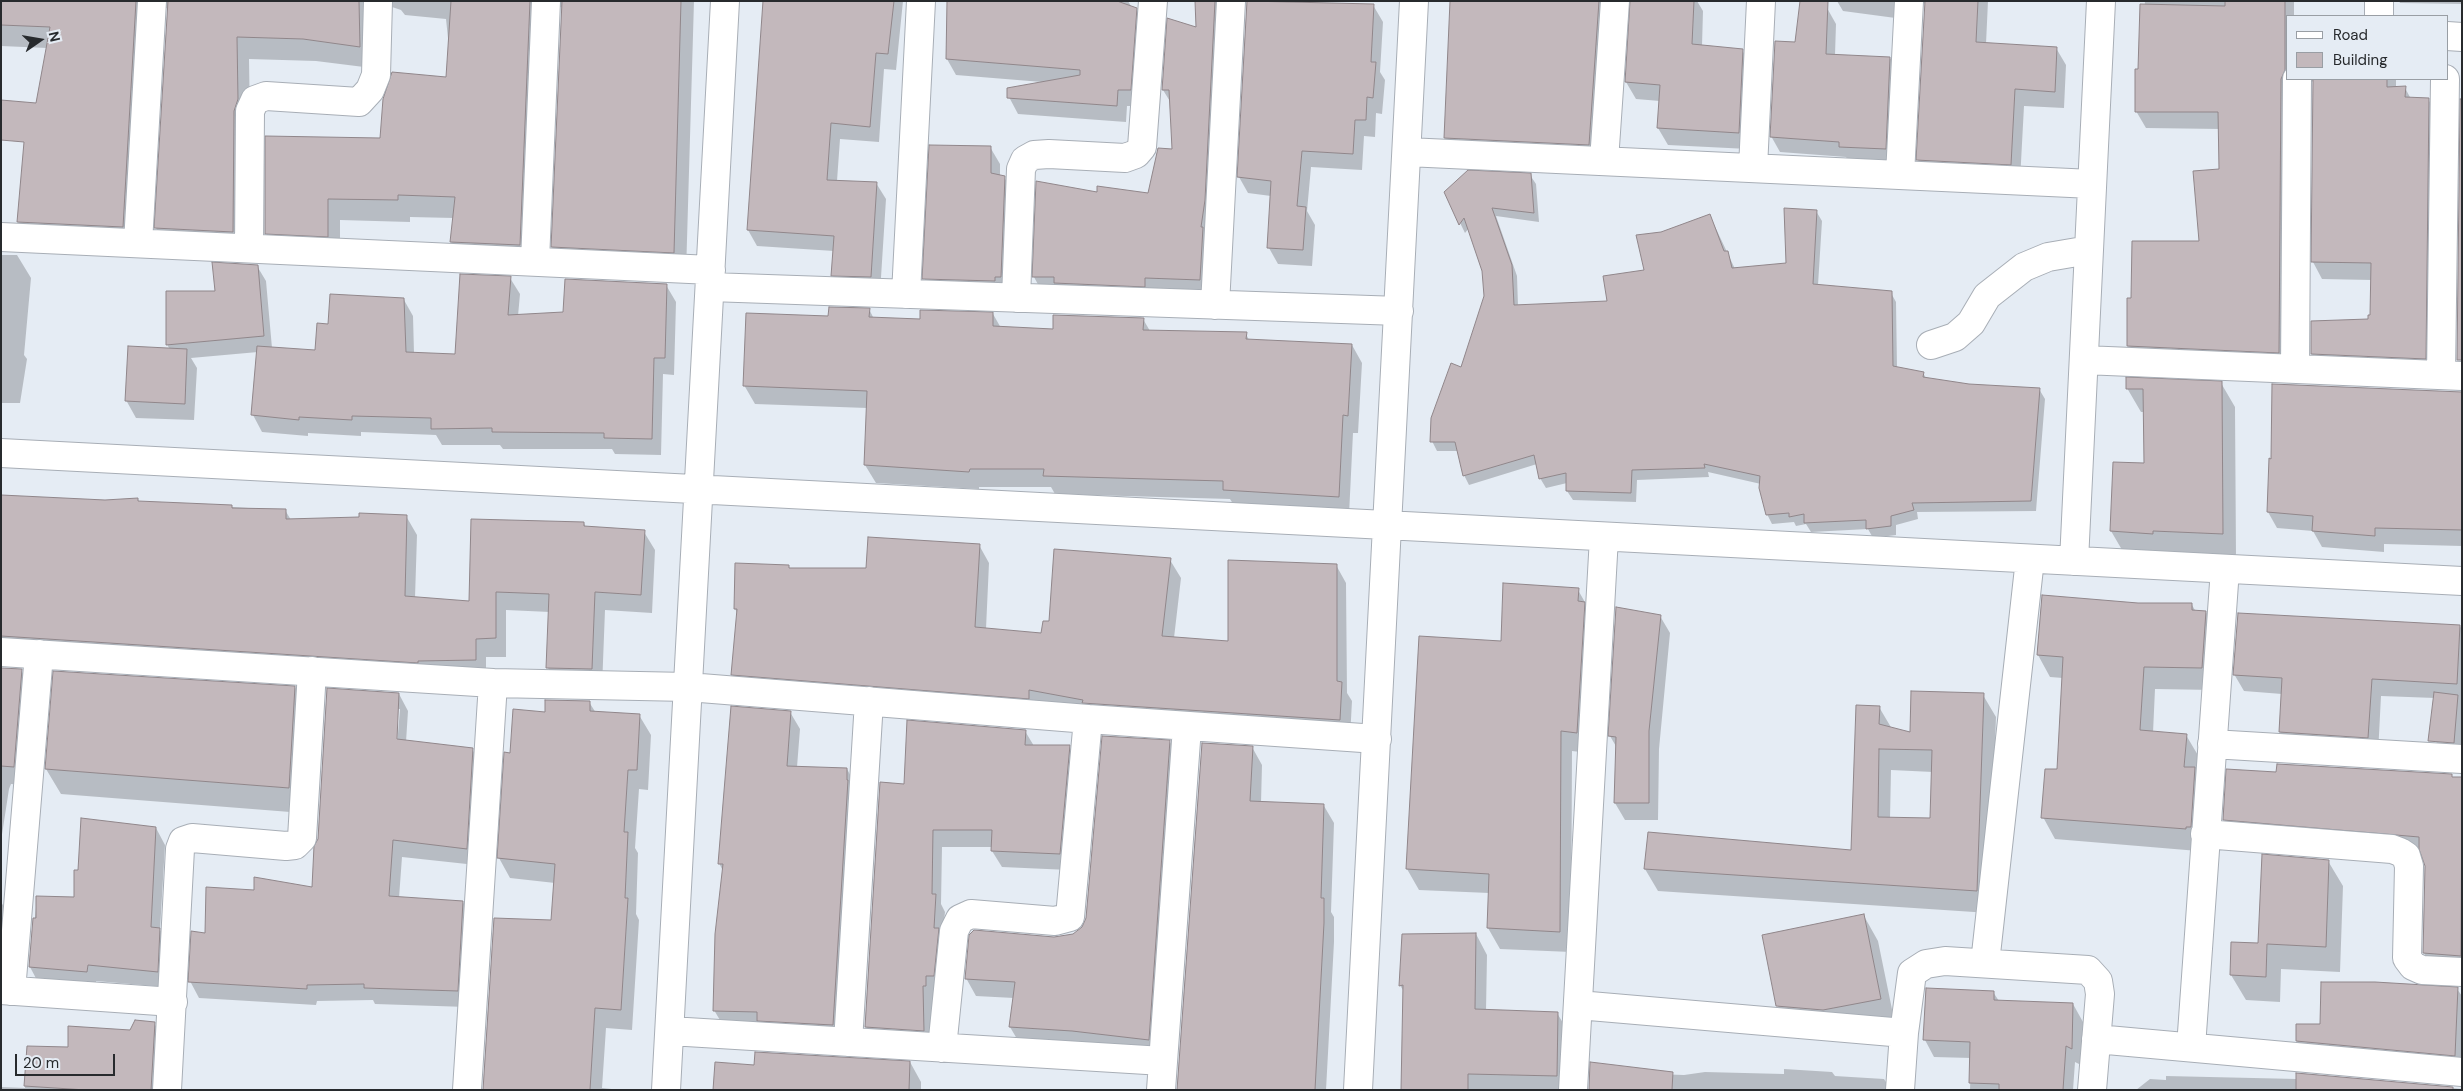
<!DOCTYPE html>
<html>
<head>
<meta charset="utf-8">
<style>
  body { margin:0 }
  #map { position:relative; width:2463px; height:1091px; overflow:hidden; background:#e5ecf4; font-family:"DM Sans",sans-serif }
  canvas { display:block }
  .frame { position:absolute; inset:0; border:2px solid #272a2d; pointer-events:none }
  .legend { position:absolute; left:2286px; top:15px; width:162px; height:65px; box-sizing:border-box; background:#e5ecf4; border:1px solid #999ea4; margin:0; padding:6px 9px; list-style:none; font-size:15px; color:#272a2d }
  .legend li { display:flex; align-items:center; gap:10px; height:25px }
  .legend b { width:25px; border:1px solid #999ea4 }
  .north { position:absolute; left:15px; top:15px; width:50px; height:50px; -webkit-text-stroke:4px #e5ecf4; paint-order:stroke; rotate:77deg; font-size:14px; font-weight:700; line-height:20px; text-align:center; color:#272a2d }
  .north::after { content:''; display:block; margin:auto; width:18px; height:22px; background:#272a2d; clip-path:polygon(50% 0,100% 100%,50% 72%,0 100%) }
  .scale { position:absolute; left:15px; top:1054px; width:100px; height:22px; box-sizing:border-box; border:2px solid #272a2d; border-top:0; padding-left:6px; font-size:15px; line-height:18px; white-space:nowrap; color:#272a2d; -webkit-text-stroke:4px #e5ecf4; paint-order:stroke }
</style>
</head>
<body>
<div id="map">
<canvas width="2463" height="1091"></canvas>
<div class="frame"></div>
<ul class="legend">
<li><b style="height:6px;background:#fff"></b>Road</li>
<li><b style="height:14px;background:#c3b8bc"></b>Building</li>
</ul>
<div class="north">N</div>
<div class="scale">20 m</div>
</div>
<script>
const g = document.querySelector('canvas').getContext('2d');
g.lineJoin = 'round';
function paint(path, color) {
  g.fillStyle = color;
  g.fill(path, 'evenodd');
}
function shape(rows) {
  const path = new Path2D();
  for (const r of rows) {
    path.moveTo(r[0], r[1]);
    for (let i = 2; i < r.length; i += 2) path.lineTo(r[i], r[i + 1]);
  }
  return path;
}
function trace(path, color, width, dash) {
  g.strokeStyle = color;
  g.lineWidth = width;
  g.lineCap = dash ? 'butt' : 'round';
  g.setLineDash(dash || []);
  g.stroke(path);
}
paint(shape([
  [1,1,694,1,686,274,565,269,552,247,563,8,561,7,551,9,532,267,464,264,451,242,454,218,410,217,410,222,340,220,340,258,279,255,266,233,381,139,447,78,449,48,446,19,405,15,401,10,392,7,380,13,372,68,316,61,249,59,250,122,246,254,169,250,156,228,168,8,157,9,135,249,31,244,18,222,47,48,1,46],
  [764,1,903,1,896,70,884,69,879,142,840,139,837,181,876,183,886,199,880,293,841,291,832,275,834,251,757,246,748,230],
  [948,1,1128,1,1132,8,1136,9,1146,25,1140,106,1127,106,1126,122,1018,114,1009,97,1042,82,956,75,947,59],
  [1196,1,1218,1,1208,295,1042,292,1034,277,1098,193,1149,194,1173,150,1171,103,1163,90,1198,29],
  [1247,1,1373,5,1383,22,1380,72,1385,80,1382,114,1376,113,1375,137,1364,136,1362,170,1311,167,1307,211,1315,225,1312,266,1278,264,1269,248,1271,196,1248,193,1239,177],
  [1451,1,1697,1,1703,11,1702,46,1742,50,1752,67,1748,149,1668,145,1658,128,1660,101,1636,99,1626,82,1632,4,1627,2,1599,161,1455,155,1445,138],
  [1837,1,1988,1,1986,44,2056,48,2066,65,2064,108,2024,106,2020,181,1927,177,1918,160,1926,4,1920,2,1903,19,1843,11],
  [2145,1,2294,1,2294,16,2287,16,2287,79,2396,79,2396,88,2405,88,2411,99,2428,99,2438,116,2435,375,2322,371,2312,354,2369,321,2371,316,2372,280,2322,279,2313,262,2314,82,2308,80,2289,369,2138,363,2128,346,2132,300,2200,242,2221,171,2220,129,2146,128,2136,111],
  [2399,1,2462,1,2462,4,2400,3],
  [1827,8,1836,24,1835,55,1890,58,1899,73,1894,164,1849,162,1846,157,1780,152,1771,136,1796,43],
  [990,147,1000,164,1000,176,1004,177,1014,194,1004,294,934,296,924,278],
  [1530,175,1536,184,1539,222,1496,216,1517,276,1518,306,1608,302,1645,271,1661,233,1710,216,1735,269,1788,265,1816,211,1822,221,1818,285,1891,293,1896,302,1897,368,1923,373,1926,378,1969,385,2039,389,2045,399,2036,511,1917,512,1918,519,1896,525,1896,535,1873,538,1868,529,1811,532,1806,524,1796,526,1794,522,1772,524,1767,514,1761,484,1708,472,1709,477,1637,480,1636,502,1573,500,1567,491,1567,483,1546,488,1540,478,1537,464,1469,485,1464,475,1458,451,1437,451,1432,441,1462,369,1485,296,1484,271,1469,228,1465,233,1445,192],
  [1,255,17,255,31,278,24,355,27,359,20,403,1,403],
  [257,266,266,281,272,348,316,352,330,325,404,300,413,316,414,353,457,355,510,278,520,294,518,316,564,313,666,285,676,302,674,375,663,374,661,455,615,454,612,449,503,449,500,445,442,445,436,435,361,432,361,436,308,433,308,436,262,432,253,415,258,352,191,358,197,368,194,420,136,418,126,400,170,350,167,344,216,292],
  [869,309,874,319,921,321,993,314,1001,328,1054,331,1143,319,1150,331,1246,334,1249,340,1352,345,1362,363,1358,433,1353,433,1349,515,1235,507,1230,499,1055,494,1051,487,979,487,979,489,876,483,865,465,867,408,755,404,744,385,829,317],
  [2221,383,2235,407,2236,557,2125,555,2111,531,2145,465,2145,412,2141,412,2127,388],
  [2462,393,2462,546,2384,544,2384,552,2322,547,2313,531,2277,528,2268,512],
  [1,496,105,501,137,499,139,502,285,510,291,520,406,516,417,535,415,598,470,602,584,523,586,528,644,532,655,550,652,613,605,610,602,688,559,687,548,668,550,612,506,610,506,657,486,657,486,678,1,660],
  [979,545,989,563,986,629,1042,634,1050,623,1170,560,1181,578,1174,638,1229,642,1336,565,1346,583,1347,693,1352,701,1350,738,743,692,732,674,738,614,735,609,788,566,790,569,867,570],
  [1578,590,1590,611,1589,753,1572,751,1571,952,1500,949,1488,928,1489,893,1419,890,1407,869,1502,642],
  [2138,604,2192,605,2196,612,2206,612,2218,634,2214,690,2155,689,2153,733,2186,735,2199,757,2198,851,2055,839,2043,817,2058,771,2063,678,2050,677,2038,655],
  [1660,616,1670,633,1659,749,1658,820,1625,820,1615,803,1617,748,1610,736],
  [2460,626,2462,630,2462,749,2440,749,2431,732,2435,698,2381,696,2378,754,2290,749,2280,732,2282,694,2244,691,2234,674],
  [1,669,21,670,32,689,24,785,11,784,9,789,1,841],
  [295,687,309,713,303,813,61,794,46,769],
  [399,694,408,711,406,742,472,749,482,766,476,865,402,857,399,898,463,902,472,919,467,1007,375,1004,373,1000,317,1001,316,1005,199,998,190,981,207,934,256,891,313,888],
  [397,709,400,709,397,746,395,746],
  [1983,695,1996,717,1989,913,1658,891,1645,869,1649,833,1852,852,1879,707,1892,729,1911,734],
  [1891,770,1933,772,1932,820,1890,819],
  [589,702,596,713,639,715,651,735,648,790,639,789,635,848,638,853,636,914,639,920,632,1030,606,1028,602,1088,621,1090,484,1090,552,921,555,883,510,878,499,858,511,754,546,713],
  [790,712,800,729,797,767,847,769,856,786,842,1042,724,1027,714,1010,723,871,719,863],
  [1025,731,1034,746,1069,746,1079,763,1069,870,1002,867,992,851,993,847,942,847,941,904,945,912,935,1003,932,1003,933,1047,875,1044,866,1027,905,785],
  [1170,742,1180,759,1158,1057,1020,1044,1010,1027,1014,998,976,996,966,978,1074,935,1083,928],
  [1252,747,1262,765,1261,803,1324,806,1334,823,1331,912,1334,917,1334,942,1326,1090,1177,1090],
  [2462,781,2462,846,2435,845,2434,854,2234,837,2224,819],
  [156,828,165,845,160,930,169,945,166,987,96,981,96,988,39,984,30,967,37,897,75,898,79,871],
  [2328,861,2343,886,2340,972,2281,969,2280,1002,2246,1000,2231,975,2259,945],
  [2425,862,2462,866,2462,973,2434,970,2424,953],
  [1,902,12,919,1,981],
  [1864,916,1878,941,1895,1024,1792,1032,1778,1006],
  [1476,934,1487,955,1486,1011,1557,1013,1569,1033,1568,1090,1404,1090,1404,992,1400,985],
  [2457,989,2462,996,2462,1077,2310,1063,2297,1041,2322,1025],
  [1993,992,1999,1001,2073,1004,2083,1022,2081,1065,2075,1062,2073,1090,1970,1090,1971,1058,1934,1057,1925,1040],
  [154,1023,164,1040,161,1090,1,1090,1,1087,25,1088,28,1048,69,1049],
  [910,1062,921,1082,921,1090,714,1090,755,1067],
  [1784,1069,1832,1072,1835,1076,1884,1079,1891,1090,1590,1090,1628,1073,1684,1075,1705,1072,1784,1074],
  [2297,1074,2462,1089,2462,1090,2136,1090,2150,1079,2166,1080,2166,1076,2297,1079]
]), '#0003');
const building = shape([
  [1,1,136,1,123,227,17,222,24,142,1,140,1,100,36,103,50,27,1,25,1,1],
  [168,1,359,1,360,47,303,39,237,37,238,99,234,111,233,232,154,228,168,1],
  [451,1,530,1,520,245,450,242,455,197,398,195,398,200,328,199,328,237,265,234,265,136,380,138,383,99,392,72,446,77,451,1],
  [562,1,681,1,674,253,551,247,562,1],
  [763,1,894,1,888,54,876,53,870,127,831,123,827,180,877,182,871,277,831,276,834,236,747,230,763,1],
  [947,1,1117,1,1137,8,1131,90,1118,90,1117,106,1007,98,1007,88,1080,75,1080,70,946,59,947,1],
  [1195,1,1215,1,1205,200,1201,227,1203,227,1200,280,1145,278,1145,287,1054,283,1054,277,1032,277,1036,181,1097,192,1097,186,1148,193,1158,148,1172,149,1169,90,1162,90,1167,18,1196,27,1195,1],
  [1247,1,1374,4,1371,62,1376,62,1373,98,1367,97,1366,120,1355,120,1353,154,1302,151,1297,206,1306,207,1303,250,1267,248,1271,181,1237,177,1247,1],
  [1450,1,1599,1,1589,145,1444,138,1450,1],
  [1630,1,1694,1,1692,44,1743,49,1739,133,1657,128,1660,85,1625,82,1630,1],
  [1800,1,1828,1,1826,54,1890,57,1886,149,1839,147,1839,142,1770,137,1775,41,1795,42,1800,1],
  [1925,1,1978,1,1976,42,2057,47,2055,92,2015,89,2011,165,1916,160,1925,1],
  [2225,1,2285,1,2285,70,2281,79,2279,353,2127,346,2127,298,2131,298,2132,241,2199,241,2193,171,2219,169,2218,112,2135,112,2135,69,2138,69,2140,4,2225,6,2225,1],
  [2313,79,2387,79,2387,87,2406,86,2405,97,2429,98,2426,359,2311,354,2311,321,2368,319,2368,315,2370,315,2371,263,2311,262,2313,79],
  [2460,99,2462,99,2462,360,2457,360,2460,99],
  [929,145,991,146,991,173,1005,176,1001,277,995,277,995,281,922,279,929,145],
  [1468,170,1531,173,1534,213,1492,208,1512,265,1514,305,1607,301,1603,276,1644,270,1636,235,1661,232,1710,214,1724,251,1728,251,1732,268,1786,263,1784,208,1817,210,1813,284,1892,291,1893,366,1924,372,1923,377,1969,384,2040,388,2031,501,1912,503,1914,510,1891,516,1891,526,1866,529,1866,520,1804,523,1804,514,1789,517,1789,513,1766,515,1759,488,1760,476,1704,464,1705,468,1632,470,1631,493,1566,491,1566,473,1539,479,1534,455,1463,476,1455,442,1430,442,1431,418,1451,363,1461,367,1484,296,1482,271,1464,218,1459,225,1444,192,1468,170],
  [212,262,258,265,264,336,166,345,166,291,215,291,212,262],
  [460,274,511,276,508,315,563,312,565,279,667,284,665,358,654,358,652,439,604,438,604,433,492,432,492,428,431,429,431,418,352,416,352,420,299,417,299,420,251,415,257,346,315,350,317,323,328,324,330,294,404,298,406,352,455,354,460,274],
  [829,307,870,308,869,317,920,319,920,310,993,312,993,326,1053,329,1053,315,1144,318,1143,330,1247,332,1246,339,1352,344,1348,416,1343,415,1339,497,1223,490,1223,481,1043,476,1044,469,970,469,969,472,864,465,867,391,743,386,746,313,828,316,829,307],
  [128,346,187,349,185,404,125,401,128,346],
  [2126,377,2222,381,2223,534,2153,531,2153,534,2110,531,2113,462,2144,463,2143,389,2126,389,2126,377],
  [2272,384,2462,392,2462,530,2375,528,2375,536,2312,531,2313,516,2267,512,2269,458,2271,459,2272,384],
  [1,495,105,500,138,498,138,501,232,505,232,508,286,509,286,519,359,517,359,513,407,515,405,596,469,601,471,519,584,522,584,526,645,530,641,595,595,592,592,669,546,668,549,594,496,592,496,638,476,639,476,660,418,661,418,663,1,636,1,495],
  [868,537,980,544,975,627,1041,633,1043,621,1049,621,1054,549,1171,558,1162,636,1228,641,1228,560,1337,564,1337,681,1342,682,1340,720,1082,703,1083,700,1029,690,1029,699,731,675,737,609,734,609,735,563,789,565,789,568,866,568,868,537],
  [1503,583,1579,588,1578,601,1585,602,1577,733,1561,731,1560,932,1487,928,1489,874,1406,869,1419,636,1501,641,1503,583],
  [2042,595,2138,603,2192,603,2192,610,2206,611,2202,668,2144,667,2140,730,2187,734,2184,767,2195,767,2191,827,2186,827,2186,829,2041,818,2045,769,2057,769,2063,657,2037,655,2042,595],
  [1616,607,1661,615,1649,731,1649,803,1614,803,1616,737,1608,736,1616,607],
  [2238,613,2460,625,2457,684,2372,679,2368,738,2279,732,2282,678,2233,675,2238,613],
  [1,668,22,669,14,767,1,766,1,668],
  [53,671,295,686,289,788,45,769,53,671],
  [327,688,399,693,397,739,473,748,467,849,393,840,389,896,463,901,458,991,364,988,364,984,307,985,307,989,188,982,191,931,205,933,206,887,254,890,254,877,312,887,314,846,318,839,327,688],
  [1911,691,1984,693,1977,891,1644,869,1648,832,1851,850,1856,705,1880,706,1879,724,1910,732,1911,691],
  [1879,749,1932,750,1930,818,1878,817,1879,749],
  [2434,692,2458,695,2454,743,2428,741,2434,692],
  [545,700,590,701,590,711,640,714,637,770,628,770,624,832,628,832,625,898,628,898,621,1010,595,1008,590,1090,483,1090,494,918,551,920,555,864,497,858,504,752,510,753,513,709,545,712,545,700],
  [731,706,791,711,787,766,847,768,847,780,848,780,833,1025,757,1021,757,1012,713,1011,715,934,723,864,718,864,731,706],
  [907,720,1026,730,1025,745,1070,745,1060,854,991,851,992,830,933,830,932,894,936,894,934,928,939,928,934,976,926,976,926,986,923,986,924,1031,865,1027,880,782,904,784,907,720],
  [1102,736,1170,740,1149,1040,1072,1031,1009,1027,1015,982,965,979,969,935,974,930,1054,937,1073,934,1082,927,1086,918,1102,736],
  [1202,743,1253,746,1250,801,1324,804,1321,898,1324,898,1324,923,1315,1090,1177,1090,1202,743],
  [2277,764,2452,774,2452,777,2462,777,2461,956,2423,953,2425,866,2419,849,2419,837,2223,820,2226,769,2276,772,2277,764],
  [81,818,156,827,151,927,160,928,158,972,88,965,87,972,29,967,33,918,36,918,36,896,74,897,74,870,78,870,81,818],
  [2262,854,2329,860,2326,947,2267,944,2266,977,2230,975,2231,942,2258,943,2262,854],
  [1864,914,1881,999,1823,1010,1776,1006,1762,935,1864,914],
  [1476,933,1475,1009,1558,1012,1557,1076,1468,1074,1468,1090,1401,1090,1403,985,1399,986,1402,934,1476,933],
  [2321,982,2375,982,2458,987,2455,1056,2296,1041,2296,1024,2320,1024,2321,982],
  [1926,988,1994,991,1994,1000,2073,1003,2072,1049,2066,1046,2063,1090,1999,1090,1999,1084,1969,1083,1970,1042,1923,1040,1926,988],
  [135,1020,155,1022,151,1090,86,1090,24,1086,27,1046,68,1047,68,1026,130,1030,135,1020],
  [755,1052,910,1061,909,1090,713,1090,715,1062,754,1065,755,1052],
  [1590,1062,1673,1072,1672,1090,1589,1090,1590,1062],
  [2296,1073,2453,1087,2453,1090,2296,1090,2296,1073]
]);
paint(building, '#c3b8bc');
trace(building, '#90868a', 1);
const street = shape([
  [2379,16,2379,1],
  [2447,36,2462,37],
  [1407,152,2092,184],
  [1604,161,1615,1],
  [1753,168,1761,1],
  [1900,175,1909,1],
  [1,237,711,270],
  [138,243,152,1],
  [249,248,250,111,255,100,266,96,359,102,370,90,376,75,378,1],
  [535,261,546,1],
  [710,287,1399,311],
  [906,294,921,1],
  [1016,298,1021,169,1025,160,1034,155,1049,154,1125,158,1136,154,1142,147,1153,1],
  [1215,305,1231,1],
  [1931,345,1955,337,1971,323,1987,296,2024,267,2048,257,2089,250],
  [2084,360,2462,376],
  [2295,369,2297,79],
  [2441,375,2445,79],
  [1,453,2462,581],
  [2074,561,2101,1],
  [1,652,493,683,688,687,1088,719,1377,739],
  [2212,744,2462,759],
  [2205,834,2392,849,2400,852,2406,856,2409,866,2407,958,2413,966,2422,970,2462,972],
  [1985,963,2030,559],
  [1,990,173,1002],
  [11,991,39,654],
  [1578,1005,1904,1033,1900,1090],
  [670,1031,1163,1061],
  [1904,1033,1912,973,1926,964,1945,961,2088,970,2098,981,2100,994,2092,1090],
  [2096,1039,2462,1072],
  [848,1042,869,701],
  [2191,1047,2225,569],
  [942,1048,954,931,960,919,971,914,1055,921,1070,917,1088,719],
  [167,1090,180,849,183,841,192,838,286,846,295,845,302,838,312,671],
  [467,1090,493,683],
  [666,1090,725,1],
  [1161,1090,1187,727],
  [1358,1090,1414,1],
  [1573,1090,1604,537]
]);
trace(street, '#a8aeb6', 30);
trace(street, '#fff', 28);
</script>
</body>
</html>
